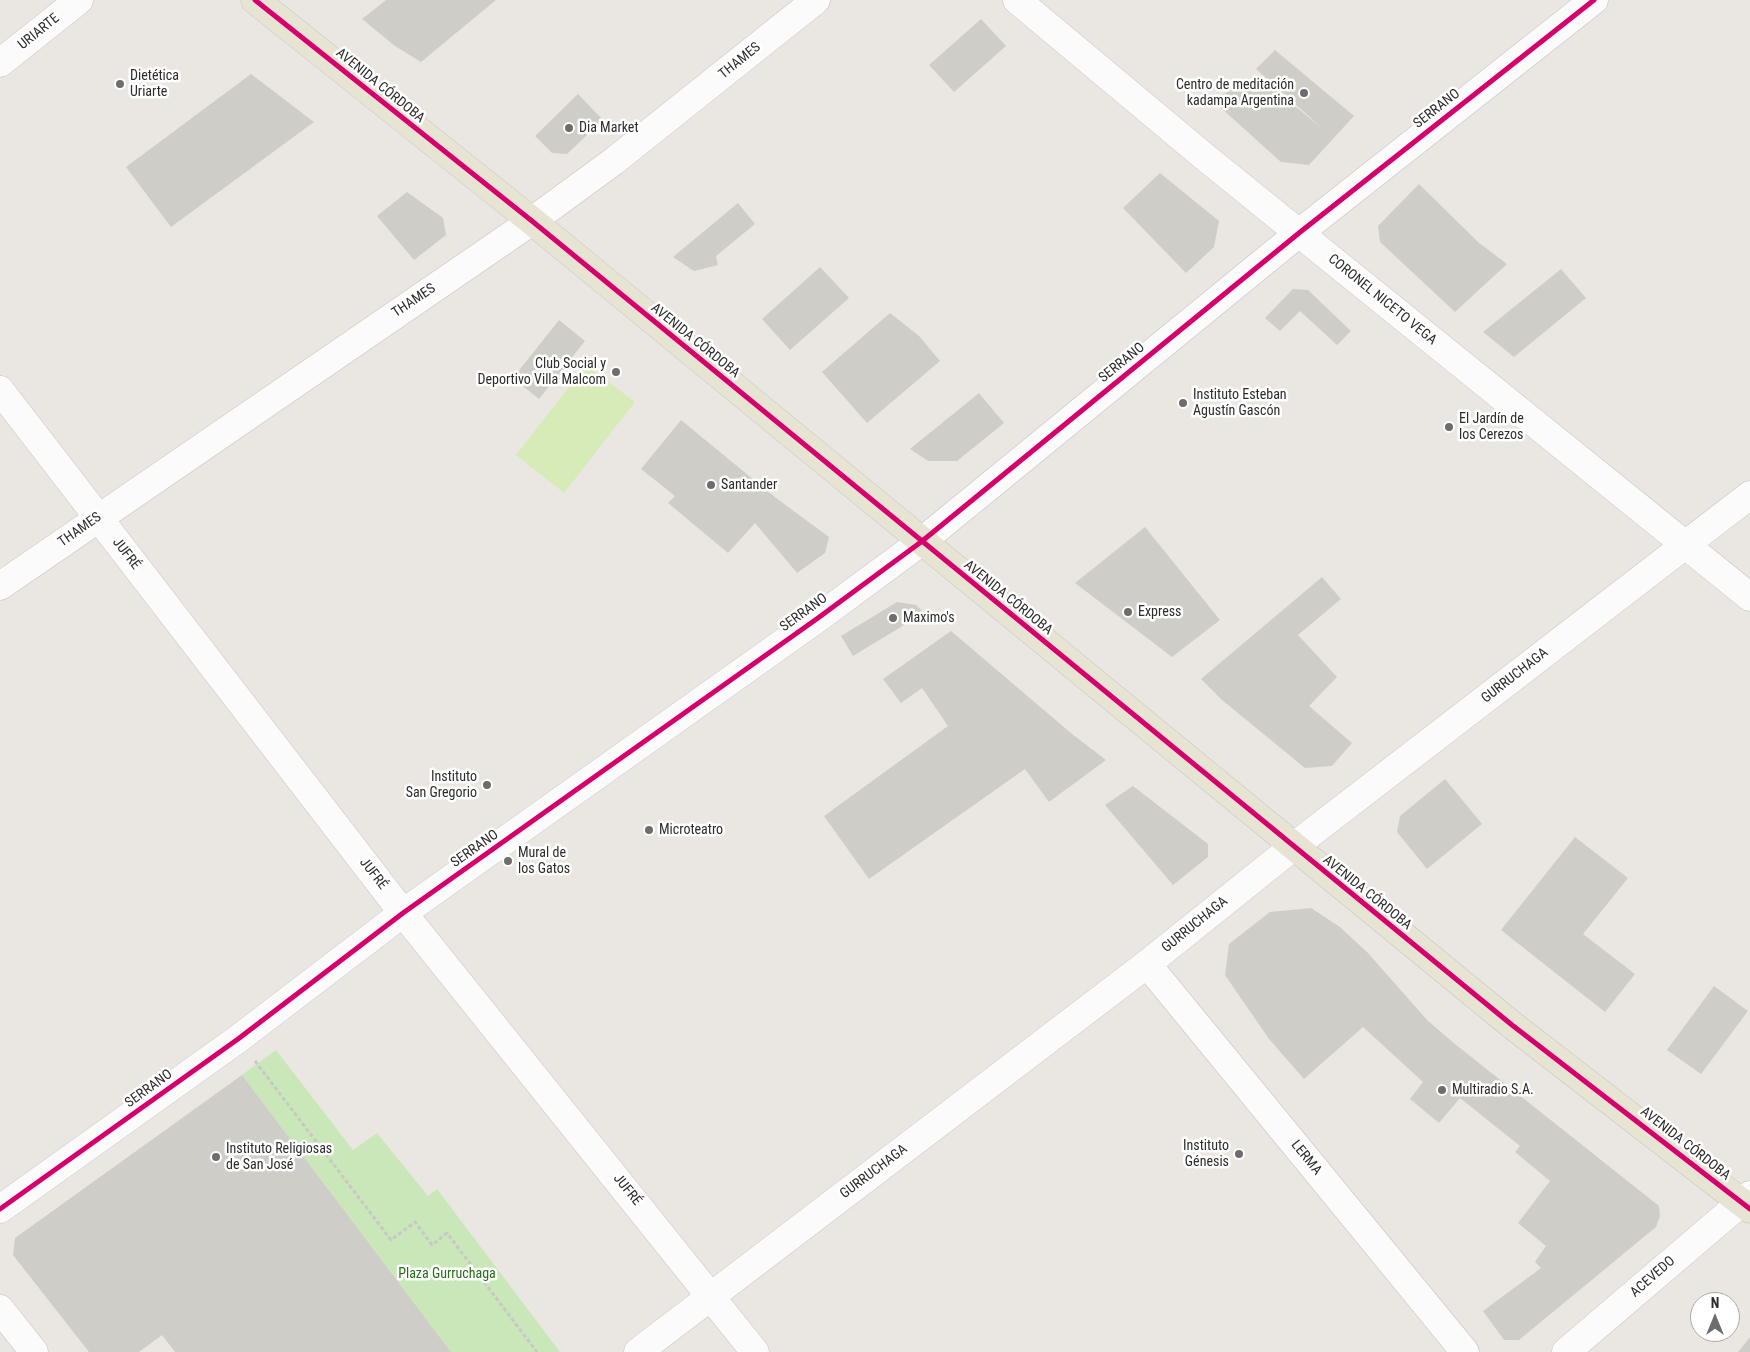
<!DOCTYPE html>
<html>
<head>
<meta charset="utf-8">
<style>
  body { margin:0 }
  #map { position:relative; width:1750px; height:1352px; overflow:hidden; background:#eae7e2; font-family:"Roboto Condensed",sans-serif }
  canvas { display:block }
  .north { position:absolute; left:1690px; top:1292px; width:50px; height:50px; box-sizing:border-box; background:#fff; border:1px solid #ababab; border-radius:50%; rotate:0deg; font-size:14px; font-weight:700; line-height:20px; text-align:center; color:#2c2c2c }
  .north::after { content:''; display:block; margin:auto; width:18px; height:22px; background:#6e6d6c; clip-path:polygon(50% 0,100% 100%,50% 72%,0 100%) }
</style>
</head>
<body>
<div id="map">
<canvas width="1750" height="1352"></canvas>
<div class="north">N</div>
</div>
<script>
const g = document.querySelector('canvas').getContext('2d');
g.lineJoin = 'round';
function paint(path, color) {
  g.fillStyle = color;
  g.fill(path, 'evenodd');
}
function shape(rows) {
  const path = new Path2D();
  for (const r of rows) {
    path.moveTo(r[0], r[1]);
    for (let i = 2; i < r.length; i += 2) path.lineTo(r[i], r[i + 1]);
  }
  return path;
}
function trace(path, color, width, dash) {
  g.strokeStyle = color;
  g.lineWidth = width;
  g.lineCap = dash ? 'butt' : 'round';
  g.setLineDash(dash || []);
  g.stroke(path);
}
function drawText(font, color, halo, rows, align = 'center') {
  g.font = font + ' "Roboto Condensed",sans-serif';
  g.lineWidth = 5;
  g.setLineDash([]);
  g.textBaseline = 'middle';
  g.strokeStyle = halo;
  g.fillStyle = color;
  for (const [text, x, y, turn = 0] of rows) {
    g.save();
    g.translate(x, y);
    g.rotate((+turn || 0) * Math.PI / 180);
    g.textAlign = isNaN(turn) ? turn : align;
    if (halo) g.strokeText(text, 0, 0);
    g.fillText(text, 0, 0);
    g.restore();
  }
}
paint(shape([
  [276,1050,353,1150,377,1133,428,1196,437,1189,560,1352,451,1352,242,1075]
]), '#cae7b9');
paint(shape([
  [586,365,635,402,564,493,516,455]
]), '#d6ebb7');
paint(shape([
  [386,0,496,0,421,62,395,46,362,19],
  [981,19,1006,46,954,92,929,65],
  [1275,50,1354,116,1309,165,1281,162,1212,100,1258,76,1323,129,1256,69],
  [251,74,314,122,171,227,126,167],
  [578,94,603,120,567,154,552,153,535,136],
  [1160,173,1219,221,1214,247,1186,273,1123,208],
  [1419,184,1478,242,1507,264,1455,312,1380,242,1378,226],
  [407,192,443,218,446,235,414,260,377,216],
  [738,203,755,224,716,256,718,265,694,271,673,257],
  [820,267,849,298,790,350,762,319],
  [1561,269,1586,298,1514,357,1483,332],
  [1293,289,1308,290,1351,331,1337,345,1300,311,1280,331,1265,318],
  [890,313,919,336,940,361,867,423,822,372],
  [559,320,585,341,539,399,513,378],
  [979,393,1004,423,957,461,928,461,910,449],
  [681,420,776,498,829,537,825,553,797,573,755,523,728,553,668,503,675,496,641,469],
  [1145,527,1220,620,1172,657,1075,583],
  [1322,577,1341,599,1298,635,1337,677,1309,706,1352,743,1332,766,1305,768,1222,700,1201,679],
  [897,602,916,605,924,613,853,656,841,636],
  [951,631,1072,734,1106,760,1049,802,1025,769,869,879,824,816,948,726,922,688,901,703,883,679],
  [1445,779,1482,824,1427,869,1397,832,1400,816],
  [1133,786,1208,844,1208,857,1173,885,1105,805],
  [1575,837,1628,878,1583,934,1635,974,1605,1012,1501,930],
  [1311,908,1340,927,1368,953,1428,1021,1455,1044,1659,1206,1660,1216,1656,1227,1519,1340,1504,1340,1483,1311,1541,1268,1535,1262,1546,1246,1518,1223,1550,1181,1515,1152,1520,1146,1460,1098,1439,1123,1410,1099,1423,1082,1363,1027,1304,1079,1269,1039,1225,975,1229,944,1270,912],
  [1714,986,1748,1011,1701,1074,1667,1050],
  [242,1075,451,1352,175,1352,162,1335,139,1352,89,1352,13,1255,15,1238],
  [1750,1337,1750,1352,1738,1352]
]), '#cfcdc8');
const street = shape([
  [0,63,79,0],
  [0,390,403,913,755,1352],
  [0,586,532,221,614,161,816,0],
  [1147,964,1465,1352],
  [0,1209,238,1039,403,913,818,618,921,542,1299,233,1594,0],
  [0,1309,34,1352],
  [638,1352,1147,964,1293,847,1750,495],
  [1566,1352,1750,1195]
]);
const secondary = shape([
  [1017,0,1206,158,1750,597]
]);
const primary = shape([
  [255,0,532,221,1512,1025,1750,1209]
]);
trace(street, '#c4c3c3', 29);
trace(secondary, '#c4c3c3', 29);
trace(primary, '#c6c4c2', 29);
trace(shape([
  [255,1061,391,1240,415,1222,432,1245,447,1233,537,1352]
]), '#c8c8c7', 3, [4, 2.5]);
trace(street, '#fcfbfb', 28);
trace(secondary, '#fcfbfb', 28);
trace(primary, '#e8e4d4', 28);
trace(shape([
  [255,0,532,221,1512,1025,1750,1209],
  [0,1209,238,1039,403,913,818,618,921,542,1299,233,1594,0]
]), '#d6006c', 5);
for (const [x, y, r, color] of [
  [120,84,5,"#6e6d6c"],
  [1304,93,5,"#6e6d6c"],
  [569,128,5,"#6e6d6c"],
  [616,372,5,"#6e6d6c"],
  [1183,403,5,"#6e6d6c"],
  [1449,427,5,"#6e6d6c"],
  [711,485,5,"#6e6d6c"],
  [1128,612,5,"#6e6d6c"],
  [893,618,5,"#6e6d6c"],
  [487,785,5,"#6e6d6c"],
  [649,830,5,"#6e6d6c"],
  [508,861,5,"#6e6d6c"],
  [1442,1090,5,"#6e6d6c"],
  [1239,1154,5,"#6e6d6c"],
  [216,1157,5,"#6e6d6c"]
]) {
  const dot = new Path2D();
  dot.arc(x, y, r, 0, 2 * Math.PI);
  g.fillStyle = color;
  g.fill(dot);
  trace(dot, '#fff', 2);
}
drawText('14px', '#2c2c2c', '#fff', [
  ["URIARTE",39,32,-39],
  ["THAMES",740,61,-39],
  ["AVENIDA CÓRDOBA",380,86,39],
  ["SERRANO",1437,109,-38],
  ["CORONEL NICETO VEGA",1382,300,39],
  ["THAMES",414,301,-34],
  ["AVENIDA CÓRDOBA",695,341,39],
  ["SERRANO",1122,363,-39],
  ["THAMES",80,530,-35],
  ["JUFRÉ",126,554,52],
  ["AVENIDA CÓRDOBA",1008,598,39],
  ["SERRANO",804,613,-36],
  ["GURRUCHAGA",1515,676,-38],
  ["SERRANO",475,849,-35],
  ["JUFRÉ",373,874,52],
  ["AVENIDA CÓRDOBA",1367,893,39],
  ["GURRUCHAGA",1195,925,-39],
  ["SERRANO",149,1089,-36],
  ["AVENIDA CÓRDOBA",1685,1144,38],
  ["LERMA",1306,1158,51],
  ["GURRUCHAGA",874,1172,-37],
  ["JUFRÉ",627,1190,51],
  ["ACEVEDO",1653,1277,-41]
]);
drawText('14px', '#2c2c2c', '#fff', [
  ["Dietética",130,76],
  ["Uriarte",130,92],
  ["Centro de meditación",1294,85,"right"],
  ["kadampa Argentina",1294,101,"right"],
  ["Dia Market",579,128],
  ["Club Social y",606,364,"right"],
  ["Deportivo Villa Malcom",606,380,"right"],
  ["Instituto Esteban",1193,395],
  ["Agustín Gascón",1193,411],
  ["El Jardín de",1459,419],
  ["los Cerezos",1459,435],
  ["Santander",721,485],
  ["Express",1138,612],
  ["Maximo's",903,618],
  ["Instituto",477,777,"right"],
  ["San Gregorio",477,793,"right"],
  ["Microteatro",659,830],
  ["Mural de",518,853],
  ["los Gatos",518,869],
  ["Multiradio S.A.",1452,1090],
  ["Instituto",1229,1146,"right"],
  ["Génesis",1229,1162,"right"],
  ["Instituto Religiosas",226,1149],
  ["de San José",226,1165]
], 'left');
drawText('14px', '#266e17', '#fff', [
  ["Plaza Gurruchaga",447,1274]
]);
</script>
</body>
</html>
